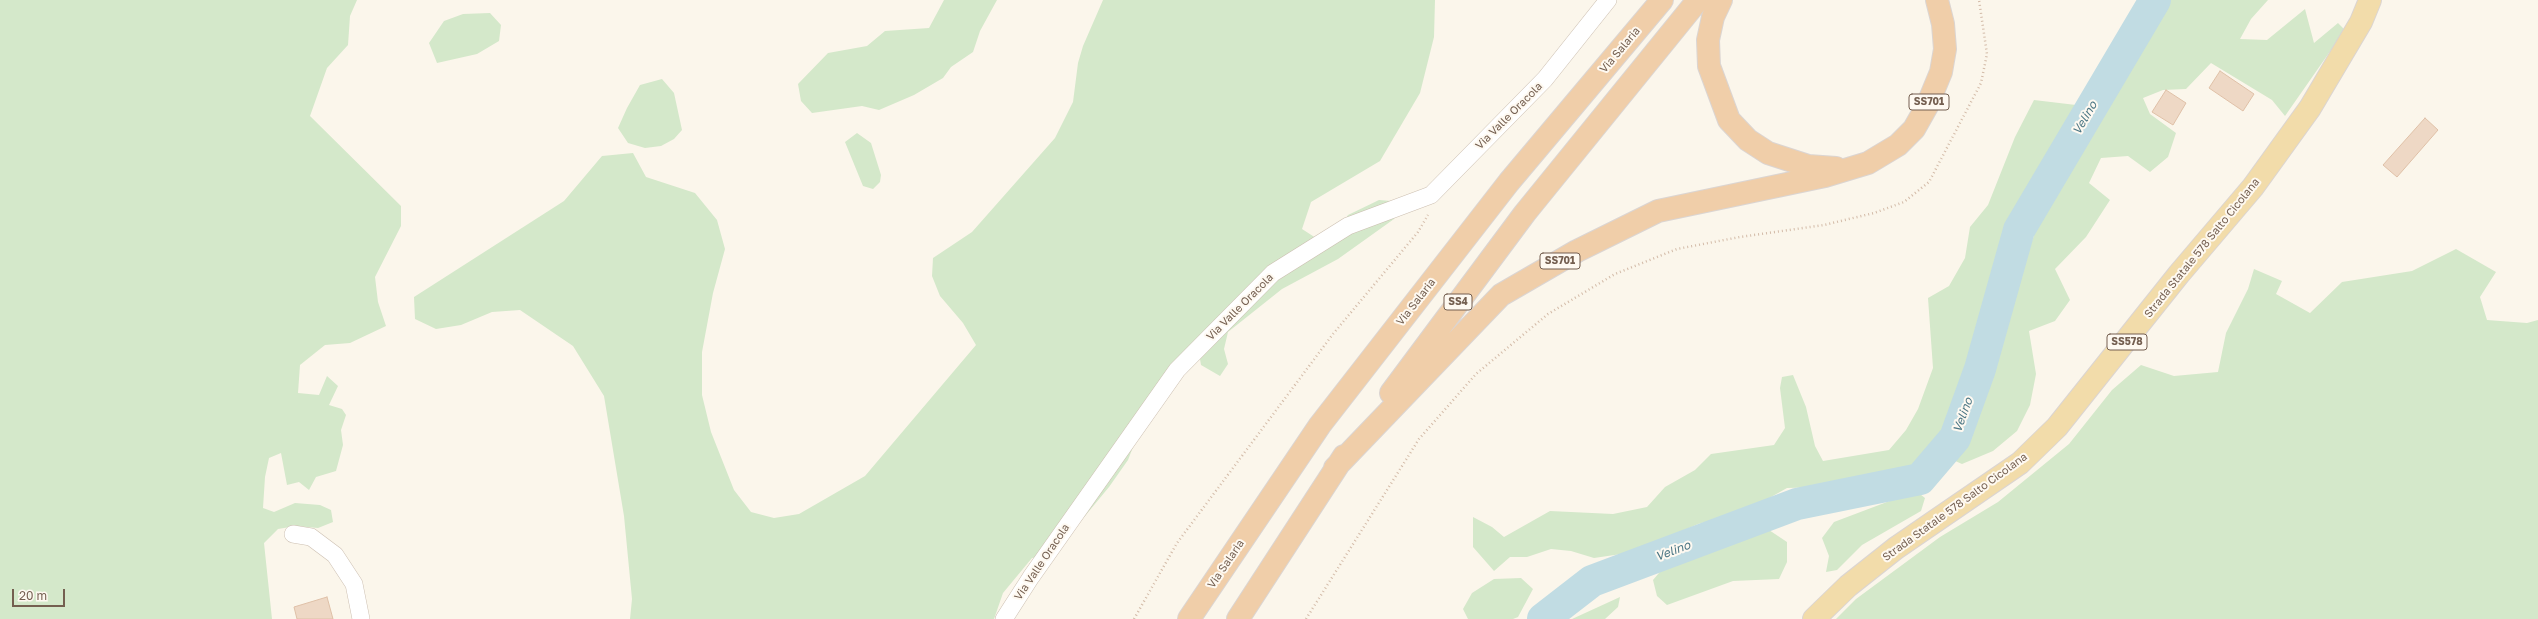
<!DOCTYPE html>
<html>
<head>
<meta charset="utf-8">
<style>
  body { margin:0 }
  #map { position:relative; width:2538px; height:619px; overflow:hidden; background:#fbf6eb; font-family:"Golos Text",sans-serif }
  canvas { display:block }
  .scale { position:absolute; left:12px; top:589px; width:53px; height:18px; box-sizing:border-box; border:2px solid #745f50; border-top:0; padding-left:5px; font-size:12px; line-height:14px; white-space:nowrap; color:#745f50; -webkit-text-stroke:3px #fef9f1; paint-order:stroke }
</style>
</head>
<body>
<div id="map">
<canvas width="2538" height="619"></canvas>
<div class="scale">20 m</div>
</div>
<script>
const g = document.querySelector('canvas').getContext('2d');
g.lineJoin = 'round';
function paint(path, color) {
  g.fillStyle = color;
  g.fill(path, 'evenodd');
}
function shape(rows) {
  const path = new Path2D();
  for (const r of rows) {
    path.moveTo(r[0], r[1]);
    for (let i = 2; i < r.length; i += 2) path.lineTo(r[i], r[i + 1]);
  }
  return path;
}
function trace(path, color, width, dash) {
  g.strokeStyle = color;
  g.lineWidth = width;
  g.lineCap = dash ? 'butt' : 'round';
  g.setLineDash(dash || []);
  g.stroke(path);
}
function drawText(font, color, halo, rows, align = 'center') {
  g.font = font + ' "Golos Text",sans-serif';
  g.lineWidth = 4;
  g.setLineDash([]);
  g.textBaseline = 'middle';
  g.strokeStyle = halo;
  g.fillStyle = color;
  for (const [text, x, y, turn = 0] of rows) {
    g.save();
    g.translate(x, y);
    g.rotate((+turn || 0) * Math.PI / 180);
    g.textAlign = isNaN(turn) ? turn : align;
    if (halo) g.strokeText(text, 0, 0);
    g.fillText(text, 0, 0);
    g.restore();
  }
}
paint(shape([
  [0,0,357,0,350,16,348,45,327,68,310,116,401,206,401,226,375,277,378,302,386,326,350,343,325,345,300,365,298,393,319,395,327,376,338,386,329,405,342,409,346,415,341,430,343,445,336,471,316,477,309,490,299,482,287,485,281,453,269,458,265,477,263,508,274,512,295,503,320,505,331,510,333,522,318,528,296,526,278,529,264,543,272,619,0,619],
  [944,0,997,0,980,31,973,52,951,67,943,78,914,95,879,110,862,106,812,113,801,101,798,84,828,53,867,46,885,31,929,28],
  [1103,0,1435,0,1434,37,1420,93,1380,161,1311,202,1302,229,1316,238,1334,237,1348,215,1379,200,1404,202,1394,219,1338,259,1282,289,1228,332,1224,349,1228,364,1220,376,1201,365,1199,353,1145,416,1128,460,1109,487,1052,556,1032,558,1003,593,994,619,630,619,632,599,624,516,604,396,573,346,520,310,492,312,461,325,436,329,415,319,414,297,564,201,602,156,633,153,646,177,695,193,717,220,725,249,713,293,702,352,702,395,711,432,734,490,751,512,774,518,799,514,865,476,976,345,963,323,940,296,932,276,933,258,972,232,1055,138,1073,102,1078,63,1083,46],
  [2160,0,2268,0,2251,19,2240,39,2267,40,2305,9,2314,43,2338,23,2345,30,2285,116,2272,100,2211,63,2186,89,2163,90,2143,98,2150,114,2176,133,2168,157,2150,172,2128,156,2101,158,2089,183,2110,200,2086,237,2055,269,2070,300,2055,321,2029,331,2036,374,2030,405,2017,431,1993,451,1962,464,1953,460,1979,399,2023,265,2045,206],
  [490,13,501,25,499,41,477,54,437,63,429,43,444,21,463,14],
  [662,79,674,93,682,130,674,139,661,146,645,148,628,143,618,128,627,108,640,85],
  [2034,100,2076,105,2048,155,1993,283,1979,340,1947,434,1924,461,1893,475,1823,487,1787,488,1748,510,1698,524,1635,552,1594,558,1571,551,1551,549,1527,557,1510,557,1494,571,1473,547,1473,517,1492,527,1504,537,1550,511,1613,514,1647,507,1665,487,1695,470,1711,454,1774,445,1785,428,1780,388,1782,377,1793,375,1806,407,1815,446,1823,461,1889,450,1906,430,1918,409,1933,368,1928,298,1949,286,1965,258,1970,227,1988,205,2015,137],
  [857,133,871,143,881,175,880,182,873,189,863,186,845,142],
  [2456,249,2496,272,2480,297,2487,320,2527,323,2538,320,2538,619,1836,619,1856,599,1940,537,1998,502,2069,444,2112,390,2141,365,2174,376,2218,372,2226,333,2248,289,2254,269,2282,281,2276,294,2310,313,2342,282,2412,271],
  [1916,491,1925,498,1921,511,1862,545,1837,570,1826,572,1829,556,1822,538,1834,522],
  [1769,530,1787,542,1787,562,1779,579,1733,581,1667,605,1657,596,1653,580,1675,554,1704,540],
  [1521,578,1533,589,1518,617,1513,619,1468,619,1463,609,1472,593,1494,579],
  [1620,597,1618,607,1605,619,1572,619]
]), '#d4e8ca');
trace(shape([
  [1543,619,1592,581,1797,504,1920,479,1955,438,1980,369,2019,230,2155,0]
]), '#c1dce3', 32);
const building = shape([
  [2220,71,2254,94,2243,111,2209,88,2220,71],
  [2166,90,2186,103,2173,125,2152,112,2166,90],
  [2425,118,2438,130,2397,177,2383,165,2425,118],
  [327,597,333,619,297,619,294,607,327,597]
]);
paint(building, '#eed8c5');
trace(building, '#dfc0a7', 1);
const minor = shape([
  [293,534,311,537,335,555,354,584,361,619],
  [1004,619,1031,577,1177,370,1273,273,1348,226,1431,195,1545,79,1608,0]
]);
const primary = shape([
  [1814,619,1848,586,1896,548,2020,463,2057,427,2179,274,2253,187,2310,108,2361,22,2370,0]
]);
const trunk = shape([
  [1721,0,1713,17,1708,40,1709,66,1729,120,1748,140,1768,153,1808,166,1836,168],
  [1391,393,1525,213,1698,0],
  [1335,468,1501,295,1577,251,1658,211,1825,176,1868,163,1898,145,1914,129,1927,106,1941,72,1945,49,1943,24,1937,0],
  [1189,619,1320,425,1509,182,1662,0],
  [1238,619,1344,456]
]);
trace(minor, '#ccbfb1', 18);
trace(primary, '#dbd5d2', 24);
trace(trunk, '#dbd5d2', 24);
trace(shape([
  [1134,619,1177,543,1333,334,1418,232,1428,215],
  [1306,619,1419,439,1476,374,1548,314,1615,274,1677,249,1740,237,1824,225,1874,213,1904,202,1929,182,1981,83,1987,54,1979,0]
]), '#d3bba8', 2.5, [1, 3]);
trace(minor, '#fff', 17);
trace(primary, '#f2dcaa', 22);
trace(trunk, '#f0cea9', 22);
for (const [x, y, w] of [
  [1929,102,40],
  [1560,261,40],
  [1458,302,28],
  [2127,342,40]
]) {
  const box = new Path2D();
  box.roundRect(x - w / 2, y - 8, w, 16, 3);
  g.fillStyle = '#fef9f1';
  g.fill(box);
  trace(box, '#745f50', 1);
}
drawText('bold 10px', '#745f50', null, [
  ["SS701",1929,102],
  ["SS701",1560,261],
  ["SS4",1458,302],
  ["SS578",2127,342]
]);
drawText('11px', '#745f50', '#fef9f1', [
  ["Via Salaria",1620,50,-50],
  ["Via Valle Oracola",1509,116,-45],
  ["Strada Statale 578 Salto Cicolana",2202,248,-51],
  ["Via Salaria",1416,302,-52],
  ["Via Valle Oracola",1240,307,-45],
  ["Strada Statale 578 Salto Cicolana",1955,507,-36],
  ["Via Valle Oracola",1042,562,-56],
  ["Via Salaria",1226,564,-56]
]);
drawText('italic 12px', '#4c7785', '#fef9f1', [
  ["Velino",2085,118,-60],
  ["Velino",1963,415,-70],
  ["Velino",1673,551,-21]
]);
</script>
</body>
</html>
